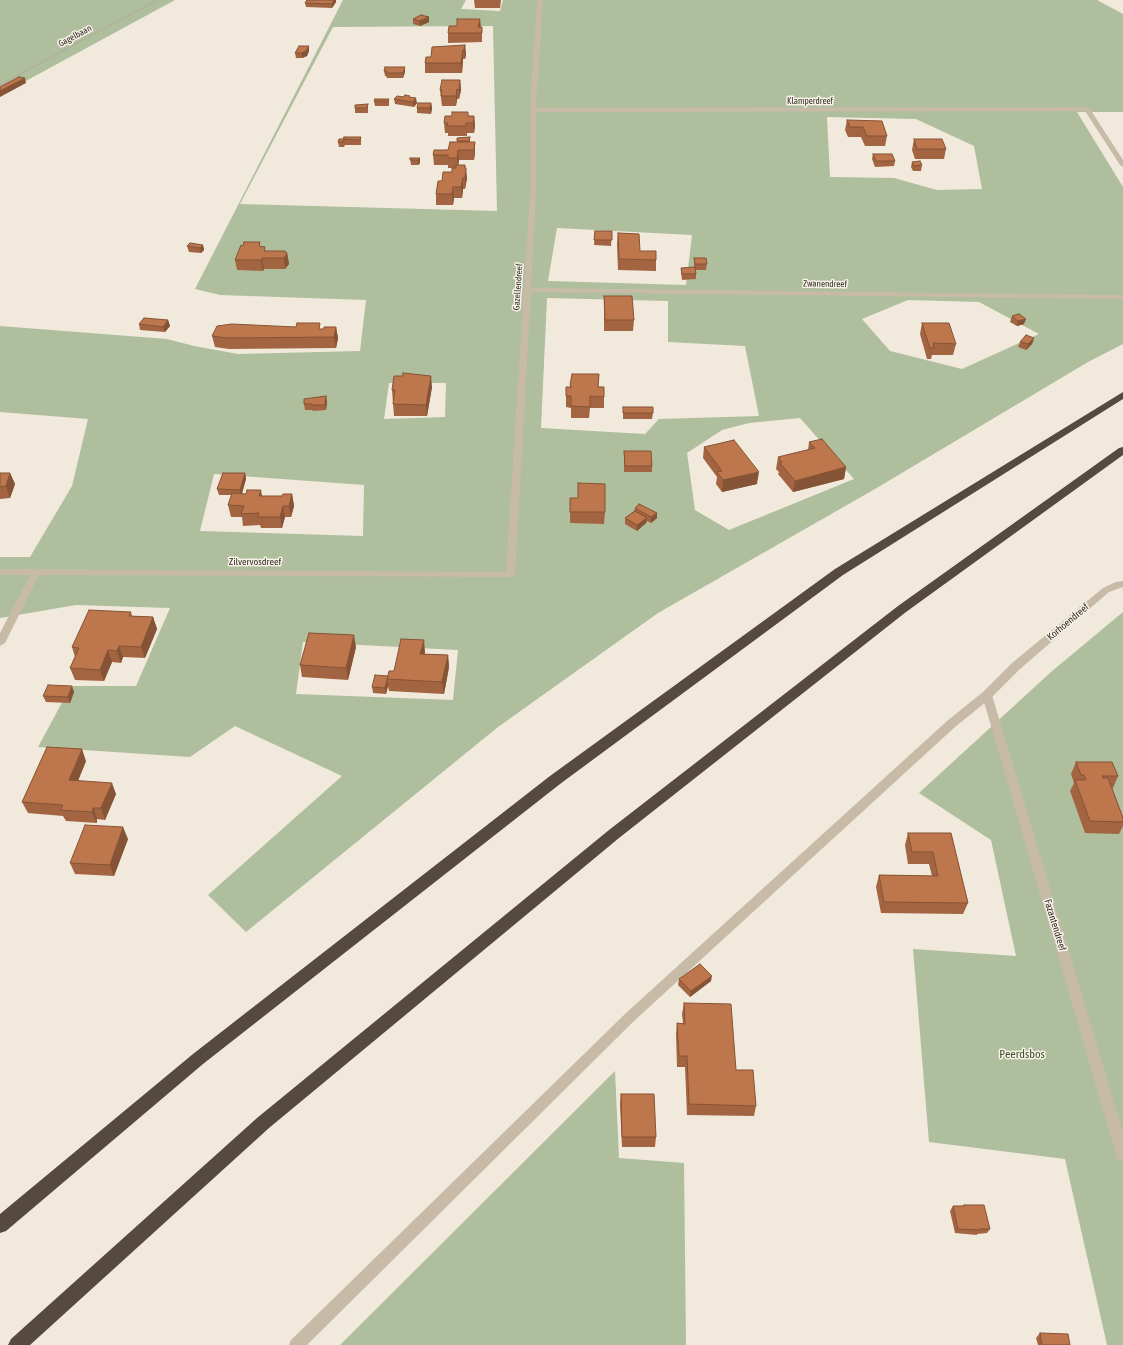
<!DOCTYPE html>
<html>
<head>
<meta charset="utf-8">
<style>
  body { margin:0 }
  canvas { display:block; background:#f0e9dc }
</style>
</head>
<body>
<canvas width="1123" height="1345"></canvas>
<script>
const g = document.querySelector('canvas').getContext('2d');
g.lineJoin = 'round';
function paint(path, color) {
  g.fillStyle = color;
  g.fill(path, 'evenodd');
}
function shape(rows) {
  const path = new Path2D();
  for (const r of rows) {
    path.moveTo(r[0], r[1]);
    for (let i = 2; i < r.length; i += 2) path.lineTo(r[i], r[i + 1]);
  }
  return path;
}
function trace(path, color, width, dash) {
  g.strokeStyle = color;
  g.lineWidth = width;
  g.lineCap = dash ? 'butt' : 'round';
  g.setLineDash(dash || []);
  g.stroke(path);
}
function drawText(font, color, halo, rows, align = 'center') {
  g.font = font + ' "Asap Condensed",sans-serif';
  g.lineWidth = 3;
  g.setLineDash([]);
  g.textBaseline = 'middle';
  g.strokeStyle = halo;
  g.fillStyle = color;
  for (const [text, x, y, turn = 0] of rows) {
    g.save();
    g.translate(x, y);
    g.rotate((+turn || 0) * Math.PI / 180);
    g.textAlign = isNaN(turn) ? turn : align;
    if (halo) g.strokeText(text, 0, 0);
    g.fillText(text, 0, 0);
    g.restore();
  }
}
paint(shape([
  [0,0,175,0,0,95],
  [343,0,466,0,461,9,500,11,503,0,1097,0,1123,14,1123,112,1077,112,1123,187,1123,344,1088,362,875,489,658,613,498,727,246,932,208,895,342,776,235,726,190,757,38,747,71,686,136,686,170,608,76,605,0,618,0,557,30,557,72,486,88,419,0,412,0,326,167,339,194,346,238,354,360,351,366,300,220,295,195,289],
  [493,26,497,211,240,204,333,27],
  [827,117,916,119,974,146,982,189,937,190,894,178,830,177],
  [557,228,692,235,686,285,548,281],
  [547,298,668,301,668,342,745,346,759,416,659,419,645,434,541,428],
  [908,300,979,302,1039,334,962,369,890,351,862,319],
  [389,383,446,383,445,417,384,419],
  [800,418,854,479,729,530,695,510,687,453,722,430,749,423],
  [214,474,364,485,363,536,200,531],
  [303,642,458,650,453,700,296,694],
  [1123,612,1123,1345,1107,1345,1065,1159,929,1142,913,949,1016,956,991,840,919,793,1051,672],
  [615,1071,619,1158,684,1163,686,1345,340,1345]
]), '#afbe9d');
trace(shape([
  [0,85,157,0]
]), '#b3a593', 1.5, [1, 1]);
paint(shape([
  [1016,662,1020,663,1021,666,1020,669,991,698,955,727,947,727,946,724,947,721,983,692,1012,663,1016,662]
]), '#c7bba8');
paint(shape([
  [537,0,543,0,536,108,1087,107,1090,109,1123,160,1123,167,1120,165,1085,111,536,112,536,193,531,288,1123,295,1123,299,531,292,515,575,513,577,39,575,5,643,0,646,0,633,30,575,0,575,0,569,506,572,530,193,530,110,537,0],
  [1123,581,1123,587,1109,592,1020,669,1012,669,1011,666,1012,663,1103,588,1116,582,1123,581],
  [987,691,991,692,992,695,1123,1132,1123,1162,1118,1160,1116,1155,982,695,983,692,987,691],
  [951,720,955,721,956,724,955,727,634,1021,307,1345,289,1345,291,1340,626,1013,947,721,951,720]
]), '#c7bba8');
paint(shape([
  [1123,392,1123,399,843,575,560,784,203,1064,6,1231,0,1233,0,1214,193,1054,550,776,835,569,1123,392],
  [1123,447,1123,455,906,612,619,838,269,1128,30,1345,8,1345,11,1339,257,1118,609,830,898,606,1119,448,1123,447]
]), '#554940');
paint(shape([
  [474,0,501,0,500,8,475,8],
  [336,2,332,8,306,7,305,3],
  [413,19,429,22,420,26,413,24],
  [482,27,482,42,448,43,448,33],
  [465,45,466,55,465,59,463,59,462,73,425,73,425,63,431,57],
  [309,51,307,56,302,58,296,58,295,53],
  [384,71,405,72,403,78,387,78,386,76,385,76],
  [460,80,461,90,459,99,457,99,456,106,442,106,440,90],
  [410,96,410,97,417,103,414,107,395,104,394,99],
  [389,99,389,106,375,106,374,101],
  [431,103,432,108,431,114,417,113,417,108],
  [368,104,368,113,355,113,355,108],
  [468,112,468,116,474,116,475,126,474,133,467,133,467,136,448,136,448,133,445,133,444,123,452,116],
  [847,120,887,136,885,146,865,146,861,137,848,137,845,130],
  [361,137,361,145,345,145,344,147,339,147,338,142,343,139],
  [470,137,470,142,475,142,475,152,474,160,459,160,458,165,465,168,467,178,465,189,463,189,462,198,454,198,453,205,436,205,436,194,442,181,452,172,452,168,448,168,448,165,434,165,433,155,448,150,457,142,457,138],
  [914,139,946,149,944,159,915,159,912,150],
  [873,154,895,161,894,166,875,167,872,159],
  [410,158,420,158,420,163,418,165,411,165],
  [912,162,922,165,921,171,913,171,911,167],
  [595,231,612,231,611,246,594,245],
  [618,233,640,251,656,260,656,271,618,270,617,244],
  [260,242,260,246,266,251,287,253,289,264,285,269,264,269,263,271,237,270,235,260,243,246],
  [203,245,204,250,201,253,189,252,187,246],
  [694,258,707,264,706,270,695,270,696,274,696,279,682,280,681,273,681,268,694,267],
  [604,296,634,320,633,331,604,331],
  [1012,316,1024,324,1017,326,1010,322],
  [168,320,170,326,165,332,140,330,139,324],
  [922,323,956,344,953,355,932,355,931,359,927,359,920,334],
  [336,327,338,338,336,348,229,349,215,347,212,336,324,329],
  [1034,338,1032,344,1026,350,1018,347,1020,342],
  [570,385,604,387,604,408,590,408,589,418,571,418,571,408,566,407,566,387,570,387],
  [432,387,427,416,394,416,392,390],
  [326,396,327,402,326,410,313,411,312,410,305,410,304,404],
  [623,407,653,413,652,419,623,419],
  [809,442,846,467,844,479,793,492,778,474,779,472,776,469,778,457,808,450],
  [704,447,757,484,722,492,716,484,717,477,703,458],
  [624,451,652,466,652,472,624,472],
  [0,473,10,473,15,484,10,498,0,499],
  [245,473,246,479,242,494,262,496,282,496,292,494,294,506,291,517,285,517,282,528,261,528,260,525,243,526,242,517,231,517,228,505,232,495,219,495,217,489],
  [570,498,578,498,605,512,604,524,570,523],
  [635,508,657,513,657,518,651,523,647,521,646,523,637,531,625,524,625,518,634,511],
  [131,612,132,616,153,617,157,629,145,658,123,657,121,663,112,662,104,681,75,680,70,668,75,657,72,647],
  [356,647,348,680,302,677,300,665],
  [425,652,424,654,448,655,449,667,444,694,389,691,388,686,386,694,373,693,372,687,388,676,394,671],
  [74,692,70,703,46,702,43,696],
  [86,761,78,780,116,794,105,820,97,819,97,823,66,821,63,816,28,813,22,802],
  [1076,762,1118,776,1113,788,1112,788,1123,818,1123,826,1119,834,1085,833,1070,791,1074,783,1071,774],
  [908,833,951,833,968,903,963,914,881,913,876,887,879,875,932,876,929,864,908,864,905,845],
  [128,839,114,876,75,874,70,863],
  [679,979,711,981,690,997,678,985],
  [684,1003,736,1070,756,1106,754,1116,687,1115,685,1067,677,1067,676,1034,677,1023,683,1023,682,1014],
  [621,1094,656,1137,655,1147,622,1147,620,1104],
  [964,1205,990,1229,987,1233,977,1234,977,1235,955,1233,950,1211,953,1206,963,1206],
  [1040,1333,1070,1345,1038,1345,1036,1338]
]), '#a36541');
paint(shape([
  [334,0,336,0,336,2,332,8,332,4],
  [429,17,429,22,420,26,419,21],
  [480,19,481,28,478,27],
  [465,45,466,55,465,59,464,50],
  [309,46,309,51,307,56,302,58,302,53],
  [463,50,463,59,462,73,461,63],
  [405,67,405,72,403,78,403,73],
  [25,78,26,83,0,97,0,91],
  [460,80,461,90,459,99,459,90],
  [457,89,457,99,456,106,456,96],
  [416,98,417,103,414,107,413,102],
  [431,103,432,108,431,114,430,108],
  [474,116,475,126,474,133,473,123],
  [475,142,475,152,474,160,474,150],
  [458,150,459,160,458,168,457,158],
  [420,158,420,163,418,165,418,160],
  [465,165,466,172,466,168,467,178,465,189],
  [463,178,463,189,462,198,461,187],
  [453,187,454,198,453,205,452,194],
  [203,245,204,250,201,253,200,248],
  [287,253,289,264,285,269,284,258],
  [262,258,264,269,263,271,261,260],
  [1026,319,1024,324,1017,326,1018,321],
  [168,320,170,326,165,332,163,327],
  [336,327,338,338,336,348,334,337],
  [1034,338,1032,344,1026,350,1028,344],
  [431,376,432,387,427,416,426,405],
  [326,396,327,402,326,410,325,405],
  [846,467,844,479,793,492,795,481],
  [759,472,757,484,722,492,723,480],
  [10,473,15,484,10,498,6,486],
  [245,473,246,479,241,496,240,490],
  [261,490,263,502,259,496],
  [292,494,294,506,291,517,289,506],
  [283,506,285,517,282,528,280,517],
  [657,513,657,518,651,523,651,517],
  [647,518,646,523,637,531,637,525],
  [153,617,157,629,145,658,141,647],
  [354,635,356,647,348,680,346,668],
  [424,640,425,652,422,666,420,654],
  [119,646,123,657,121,663,117,651],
  [108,650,112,662,104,681,100,670],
  [448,655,449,667,444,694,442,682],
  [387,680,388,686,386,694,385,688],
  [72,686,74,692,70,703,68,697],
  [82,749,86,761,74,791,69,780],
  [112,783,116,794,105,820,101,808],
  [93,808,97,819,97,823,92,812],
  [123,827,128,839,114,876,110,865],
  [712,976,711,981,690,997,691,991]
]), '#855335');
const building = shape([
  [307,0,334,0,332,4,305,3,307,0],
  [421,15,429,17,419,21,413,19,421,15],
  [457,19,480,19,478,27,482,27,482,33,448,33,449,26,457,26,457,19],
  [465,45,464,50,463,50,461,63,425,63,426,57,431,57,432,47,465,45],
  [299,46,309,46,306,51,302,53,295,53,299,46],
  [385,67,405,67,403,73,386,73,387,71,384,71,385,67],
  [19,77,25,78,0,91,0,87,19,77],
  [442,80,460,80,459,90,457,89,456,96,441,96,442,90,440,90,442,80],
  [405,95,410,96,409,97,416,98,413,102,394,99,397,96,404,97,405,95],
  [375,99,389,99,388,101,374,101,375,99],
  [418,103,431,103,430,108,417,108,418,103],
  [368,104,367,108,355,108,355,105,368,104],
  [452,112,468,112,468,116,474,116,473,123,466,123,466,126,447,126,448,123,444,123,445,116,452,116,452,112],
  [847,120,882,121,887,136,867,136,863,127,850,127,847,120],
  [344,137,361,137,360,140,344,139,343,142,338,142,339,139,343,139,344,137],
  [470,137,469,141,457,141,457,138,470,137],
  [914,139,942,139,946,149,917,149,914,139],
  [450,142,475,142,474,150,458,150,457,158,448,158,448,155,433,155,434,150,448,150,450,142],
  [873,154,892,154,895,161,876,161,873,154],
  [410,158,420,158,418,160,410,160,410,158],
  [920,161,922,165,914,166,912,162,920,161],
  [456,165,465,165,465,168,466,168,465,178,463,178,461,187,453,187,452,194,436,194,438,181,442,181,443,172,452,172,452,168,456,168,456,165],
  [595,231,612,231,612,240,594,240,595,231],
  [618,233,639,234,640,251,656,251,656,260,619,259,618,233],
  [244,242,260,242,259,246,265,247,264,251,285,251,287,253,284,258,262,258,261,260,235,260,241,245,243,246,244,242],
  [190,243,203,245,200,248,187,246,190,243],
  [694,258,706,258,707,264,695,264,694,258],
  [695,267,696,274,682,274,681,268,695,267],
  [604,296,632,296,634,320,605,320,604,296],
  [1019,314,1026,319,1018,321,1012,316,1019,314],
  [144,318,168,320,163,327,139,324,144,318],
  [297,323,320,323,319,329,324,329,324,327,336,327,334,337,227,338,212,336,217,326,232,324,296,327,297,323],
  [922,323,949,323,956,344,933,343,934,348,930,348,922,323],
  [1026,335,1034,338,1028,344,1020,342,1026,335],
  [403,373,431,376,426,405,393,404,395,390,392,390,394,376,403,376,403,373],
  [572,374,599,374,598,387,604,387,604,397,590,396,590,407,571,406,571,396,566,396,566,387,572,387,570,385,572,374],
  [326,396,325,405,312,405,312,404,304,404,304,399,326,396],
  [623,407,653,407,653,413,623,413,623,407],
  [822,439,846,467,795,481,780,463,782,462,778,457,815,448,809,442,822,439],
  [734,440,759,472,723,480,717,472,722,471,704,447,734,440],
  [624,451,651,451,652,466,625,466,624,451],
  [0,473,10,473,6,486,0,487,0,473],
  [223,473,245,473,240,490,217,489,223,473],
  [578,483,605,484,605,512,570,512,570,498,578,498,578,483],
  [247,490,261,490,259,496,282,496,283,494,292,494,289,506,283,506,280,517,258,517,259,513,241,514,244,506,228,505,232,493,246,494,247,490],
  [639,504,657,513,651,517,635,508,639,504],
  [635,511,647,518,637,525,625,518,635,511],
  [89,610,131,612,129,616,153,617,141,647,119,646,117,651,108,650,100,670,70,668,79,648,72,647,89,610],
  [309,633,354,635,346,668,300,665,309,633],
  [401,639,424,640,420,654,448,655,442,682,387,679,389,671,394,671,401,639],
  [375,675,388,676,385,688,372,687,375,675],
  [48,685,72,686,68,697,43,696,48,685],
  [47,747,82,749,69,780,112,783,101,808,93,808,92,812,60,810,63,805,22,802,47,747],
  [1076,762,1112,762,1118,776,1102,776,1103,778,1108,778,1123,818,1123,822,1090,821,1075,780,1086,780,1084,775,1081,775,1076,762],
  [85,825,123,827,110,865,70,863,85,825],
  [908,833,951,833,968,903,884,902,879,875,938,876,933,852,912,852,908,833],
  [700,964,712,976,691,991,679,979,700,964],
  [684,1003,731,1004,736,1070,753,1070,756,1106,689,1104,687,1056,679,1056,677,1023,685,1024,684,1003],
  [621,1094,654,1094,656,1137,622,1137,621,1094],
  [964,1205,984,1205,990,1229,979,1229,979,1230,958,1229,953,1206,964,1206,964,1205],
  [1040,1333,1068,1334,1070,1345,1042,1345,1040,1333]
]);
paint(building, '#be764c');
trace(building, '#855335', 1);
drawText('9px', '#352e28', '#f8f3e8', [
  ["Gagelbaan",75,36,-28],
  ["Klamperdreef",810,101],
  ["Zwanendreef",825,284,1],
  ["Gazellendreef",518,287,-86]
]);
drawText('10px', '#352e28', '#f8f3e8', [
  ["Zilvervosdreef",255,562],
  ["Korhoendreef",1068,622,-40],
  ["Fazantendreef",1055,925,73]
]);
drawText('12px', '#40522d', '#f8f3e8', [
  ["Peerdsbos",1022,1054]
]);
</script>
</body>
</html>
